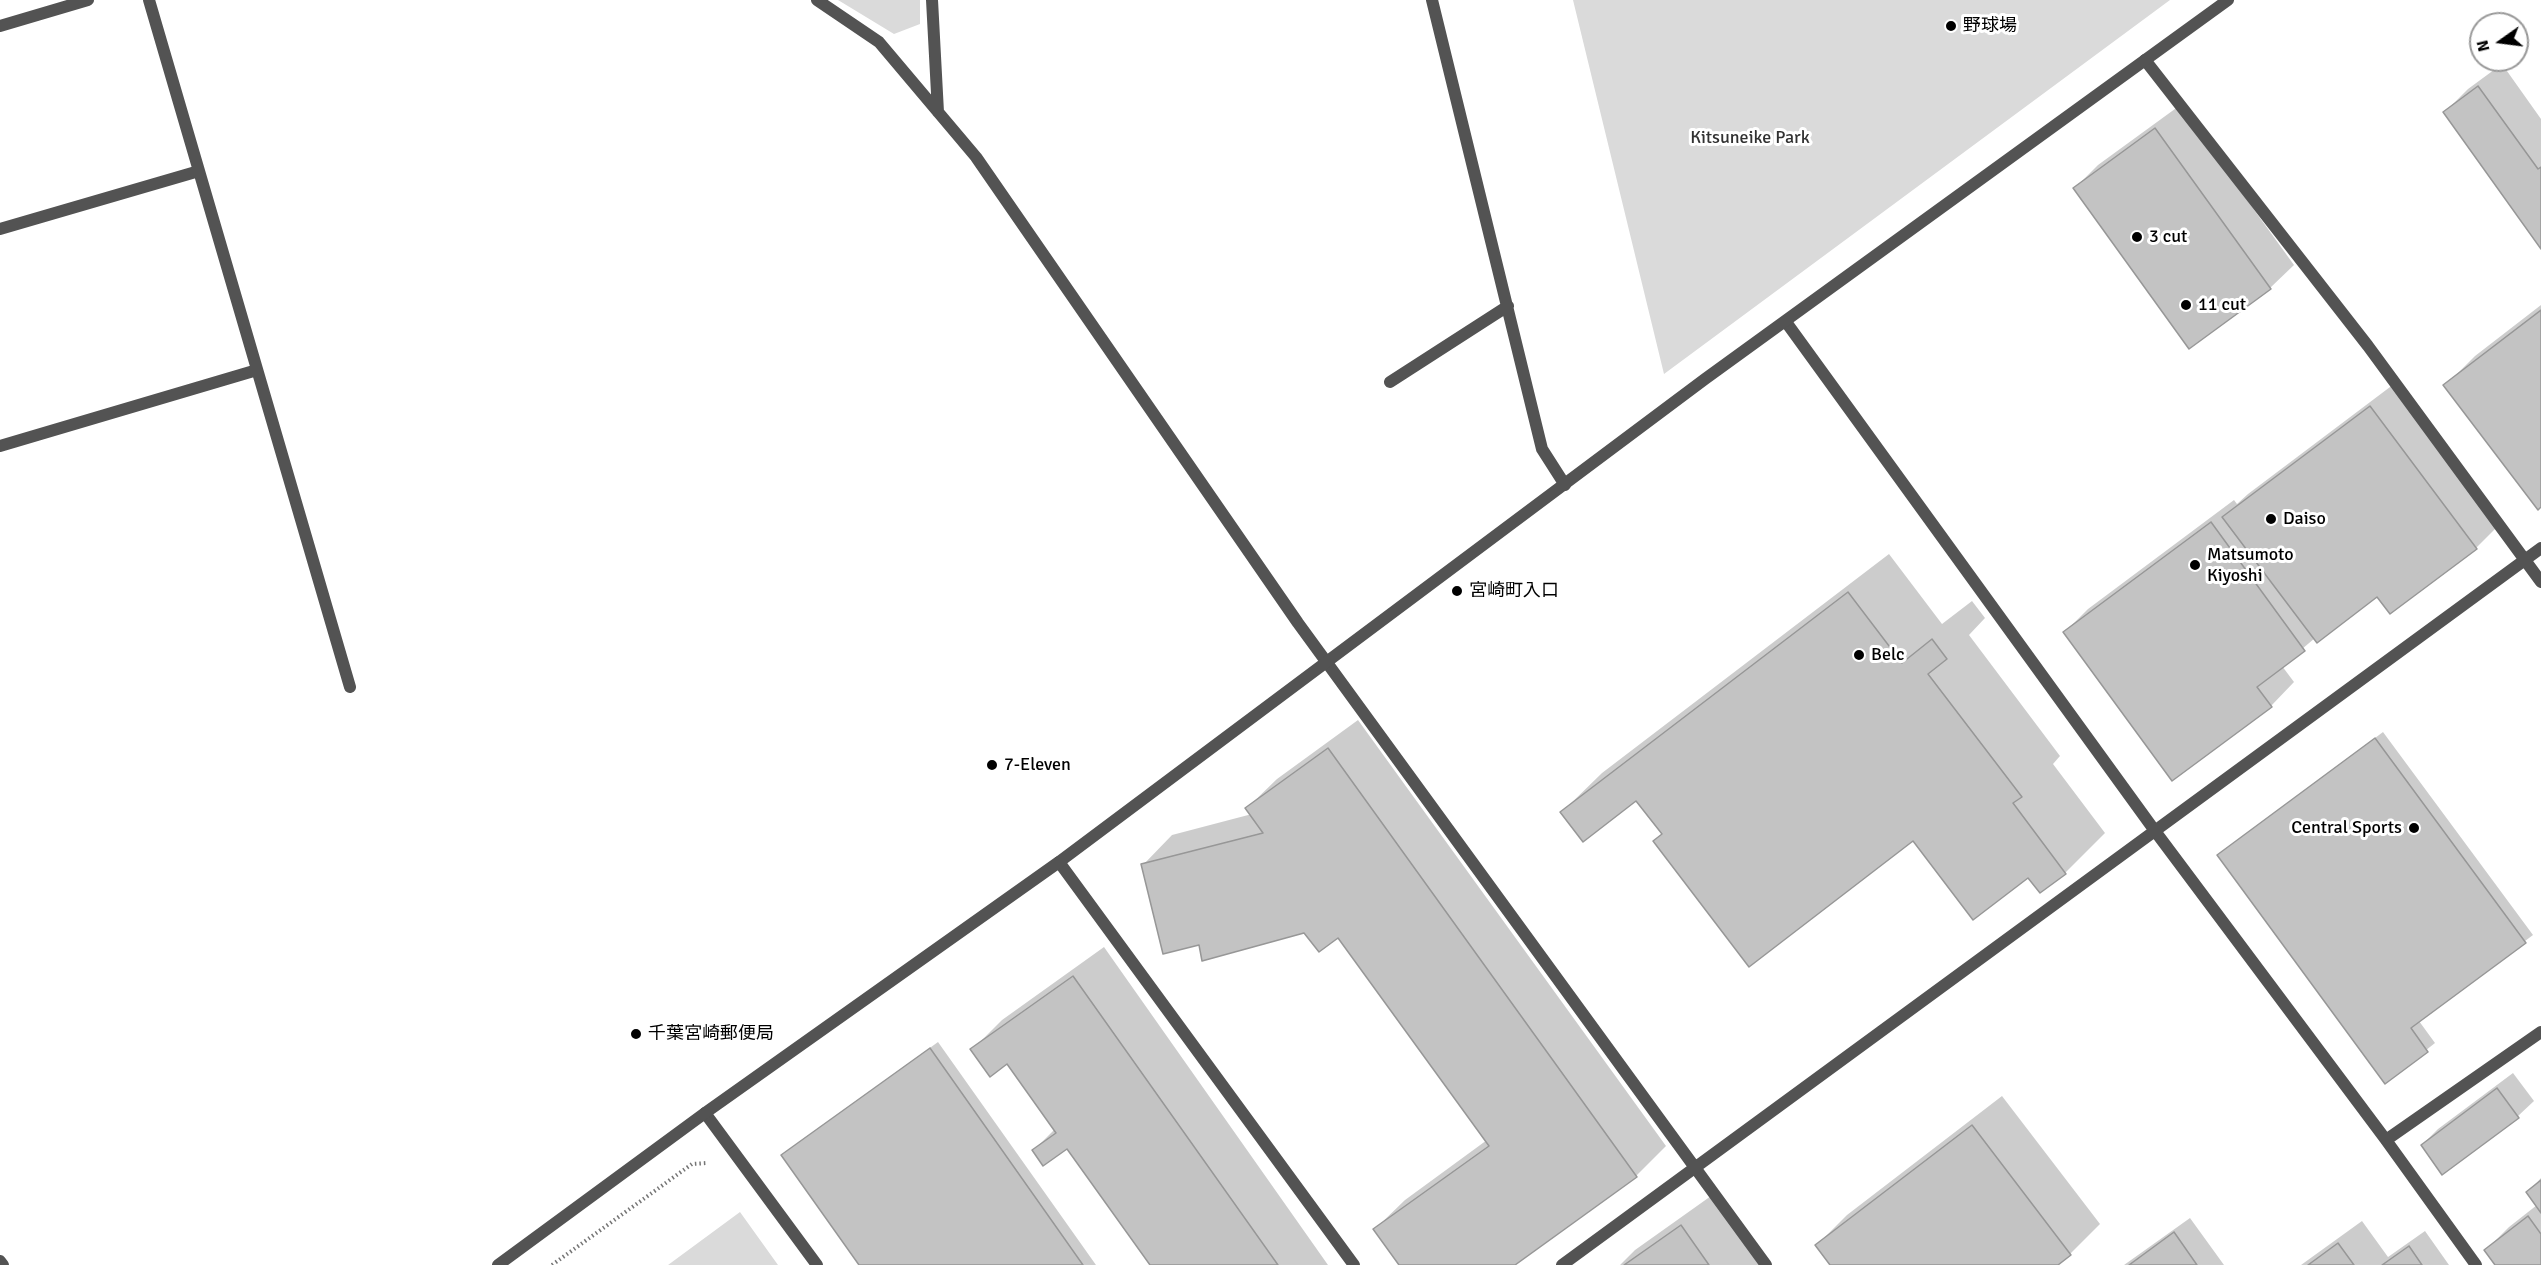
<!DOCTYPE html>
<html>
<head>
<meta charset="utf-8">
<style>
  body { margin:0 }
  #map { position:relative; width:2541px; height:1265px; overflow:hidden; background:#fff; font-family:Signika,sans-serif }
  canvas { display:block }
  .north { position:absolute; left:2469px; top:12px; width:60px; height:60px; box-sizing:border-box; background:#fff; border:2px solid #999; border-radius:50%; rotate:256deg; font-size:16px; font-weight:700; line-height:24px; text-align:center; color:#000 }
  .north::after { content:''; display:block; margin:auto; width:21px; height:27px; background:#000; clip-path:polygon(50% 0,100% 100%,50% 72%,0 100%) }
</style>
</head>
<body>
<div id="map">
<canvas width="2541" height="1265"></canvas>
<div class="north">N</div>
</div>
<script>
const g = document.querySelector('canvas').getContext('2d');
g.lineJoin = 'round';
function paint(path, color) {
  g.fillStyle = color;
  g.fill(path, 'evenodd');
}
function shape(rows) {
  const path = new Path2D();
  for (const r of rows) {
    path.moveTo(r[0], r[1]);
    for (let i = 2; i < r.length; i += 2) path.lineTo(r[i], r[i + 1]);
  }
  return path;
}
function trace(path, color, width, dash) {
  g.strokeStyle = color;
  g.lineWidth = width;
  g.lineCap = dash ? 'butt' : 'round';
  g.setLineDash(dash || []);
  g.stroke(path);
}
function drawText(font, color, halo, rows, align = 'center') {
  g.font = font + ' Signika,"Noto Sans JP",sans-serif';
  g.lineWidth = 6;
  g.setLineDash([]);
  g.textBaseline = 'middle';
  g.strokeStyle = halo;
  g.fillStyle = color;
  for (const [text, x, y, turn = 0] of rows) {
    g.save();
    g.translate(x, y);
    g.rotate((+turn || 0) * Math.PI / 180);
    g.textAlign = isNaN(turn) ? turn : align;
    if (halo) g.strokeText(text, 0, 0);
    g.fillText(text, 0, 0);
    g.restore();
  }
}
paint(shape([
  [838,0,920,0,920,24,894,34],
  [1573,0,2170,0,1664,374],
  [740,1212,778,1265,668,1265]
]), '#dadada');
paint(shape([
  [2502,64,2541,119,2541,246,2445,112,2468,89],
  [2179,106,2294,265,2270,288,2190,346,2075,188,2098,165],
  [2541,305,2541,505,2445,386,2475,356],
  [2394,384,2499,525,2476,548,2378,595,2315,638,2282,666,2294,682,2271,706,2065,632,2088,609,2234,500,2237,504,2248,494],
  [1889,554,1942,624,1972,601,1985,618,1969,635,2060,756,2053,764,2105,833,2065,873,2040,891,2028,876,1913,839,1655,841,1663,833,1637,799,1562,812,1602,773],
  [1358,720,1666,1146,1636,1176,1513,1265,1401,1265,1375,1229,1405,1200,1487,1140,1339,936,1305,931,1200,944,1143,865,1172,835,1252,814,1247,808,1277,779],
  [2383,732,2533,935,2419,1021,2435,1043,2386,1082,2219,855],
  [1104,947,1328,1265,1151,1265,1068,1147,1034,1150,1055,1129,1008,1062,972,1050,1002,1020],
  [938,1042,1096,1265,861,1265,783,1155],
  [2513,1073,2534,1101,2518,1116,2422,1145,2438,1129],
  [2002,1096,2100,1224,2070,1254,2056,1265,1832,1265,1817,1245,1847,1215],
  [2541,1178,2541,1265,2497,1265,2486,1250,2509,1227,2537,1205,2528,1192],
  [1711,1196,1760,1265,1620,1265,1635,1250],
  [2190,1218,2224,1265,2124,1265],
  [2362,1221,2388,1257,2425,1231,2449,1265,2301,1265]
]), '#0003');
const building = shape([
  [2478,86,2538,169,2541,167,2541,249,2443,112,2478,86],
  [2155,128,2271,289,2189,349,2073,188,2155,128],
  [2541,310,2541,507,2538,510,2443,385,2541,310],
  [2370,406,2477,549,2390,614,2377,597,2317,643,2222,517,2370,406],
  [2211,522,2305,651,2257,687,2272,707,2172,781,2063,632,2211,522],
  [1848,592,1902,663,1932,639,1947,659,1928,674,2022,797,2013,803,2066,874,2040,893,2028,878,1973,920,1913,841,1749,967,1653,841,1662,834,1636,801,1583,842,1560,812,1848,592],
  [2375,738,2526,943,2411,1028,2428,1052,2385,1084,2217,855,2375,738],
  [1328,748,1637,1177,1515,1265,1399,1265,1373,1229,1489,1146,1338,938,1319,952,1304,933,1202,961,1199,945,1163,954,1141,864,1263,833,1245,808,1328,748],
  [1073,976,1278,1265,1150,1265,1067,1149,1043,1166,1032,1150,1056,1133,1007,1064,990,1077,970,1049,1073,976],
  [930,1048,1083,1265,859,1265,781,1155,930,1048],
  [2497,1088,2519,1118,2442,1175,2421,1145,2497,1088],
  [1972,1125,2071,1255,2058,1265,1830,1265,1815,1245,1972,1125],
  [2541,1180,2541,1213,2526,1192,2541,1180],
  [2528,1216,2541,1234,2541,1265,2495,1265,2484,1250,2528,1216],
  [1681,1225,1709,1265,1624,1265,1681,1225],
  [2174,1232,2197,1265,2129,1265,2174,1232],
  [2338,1243,2354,1265,2308,1265,2338,1243],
  [2409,1246,2422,1265,2382,1265,2409,1246]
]);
paint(building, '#c3c3c3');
trace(building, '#979797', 1.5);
trace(shape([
  [552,1265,692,1164,707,1163]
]), '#757575', 4, [1.5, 3]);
trace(shape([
  [149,0,350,687],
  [817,0,879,42,976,157,1298,623,1766,1265],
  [932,0,938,112],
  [1432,0,1542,449,1565,485],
  [0,26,88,0],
  [2145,60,2368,346,2541,582],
  [0,229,199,171],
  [1786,322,2155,831,2386,1140,2476,1265],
  [1390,382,1508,306],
  [0,446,257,370],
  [1059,862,1354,1265],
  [705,1113,817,1265],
  [2386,1140,2541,1032],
  [1562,1265,2541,548]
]), '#535353', 12);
trace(shape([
  [0,1261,3,1265],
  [498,1265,705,1113,1059,862,1705,379,2228,0]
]), '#535353', 12);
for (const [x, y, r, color] of [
  [1951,26,6,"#000"],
  [2137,237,6,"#000"],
  [2186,305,6,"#000"],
  [2271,519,6,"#000"],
  [2195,565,6,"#000"],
  [1457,591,6,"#000"],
  [1859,655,6,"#000"],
  [992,765,6,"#000"],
  [2414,828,6,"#000"],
  [636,1034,6,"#000"]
]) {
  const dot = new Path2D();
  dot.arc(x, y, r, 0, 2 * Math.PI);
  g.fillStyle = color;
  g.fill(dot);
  trace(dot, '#fff', 2);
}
drawText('18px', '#000', '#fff', [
  ["野球場",1963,26],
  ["3 cut",2149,237],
  ["11 cut",2198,305],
  ["Daiso",2283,519],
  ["Matsumoto",2207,555],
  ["Kiyoshi",2207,576],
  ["宮崎町入口",1469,591],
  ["Belc",1871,655],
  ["7-Eleven",1004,765],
  ["Central Sports",2402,828,"right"],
  ["千葉宮崎郵便局",648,1034]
], 'left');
drawText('18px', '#313131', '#fff', [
  ["Kitsuneike Park",1750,138]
]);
</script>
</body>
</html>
